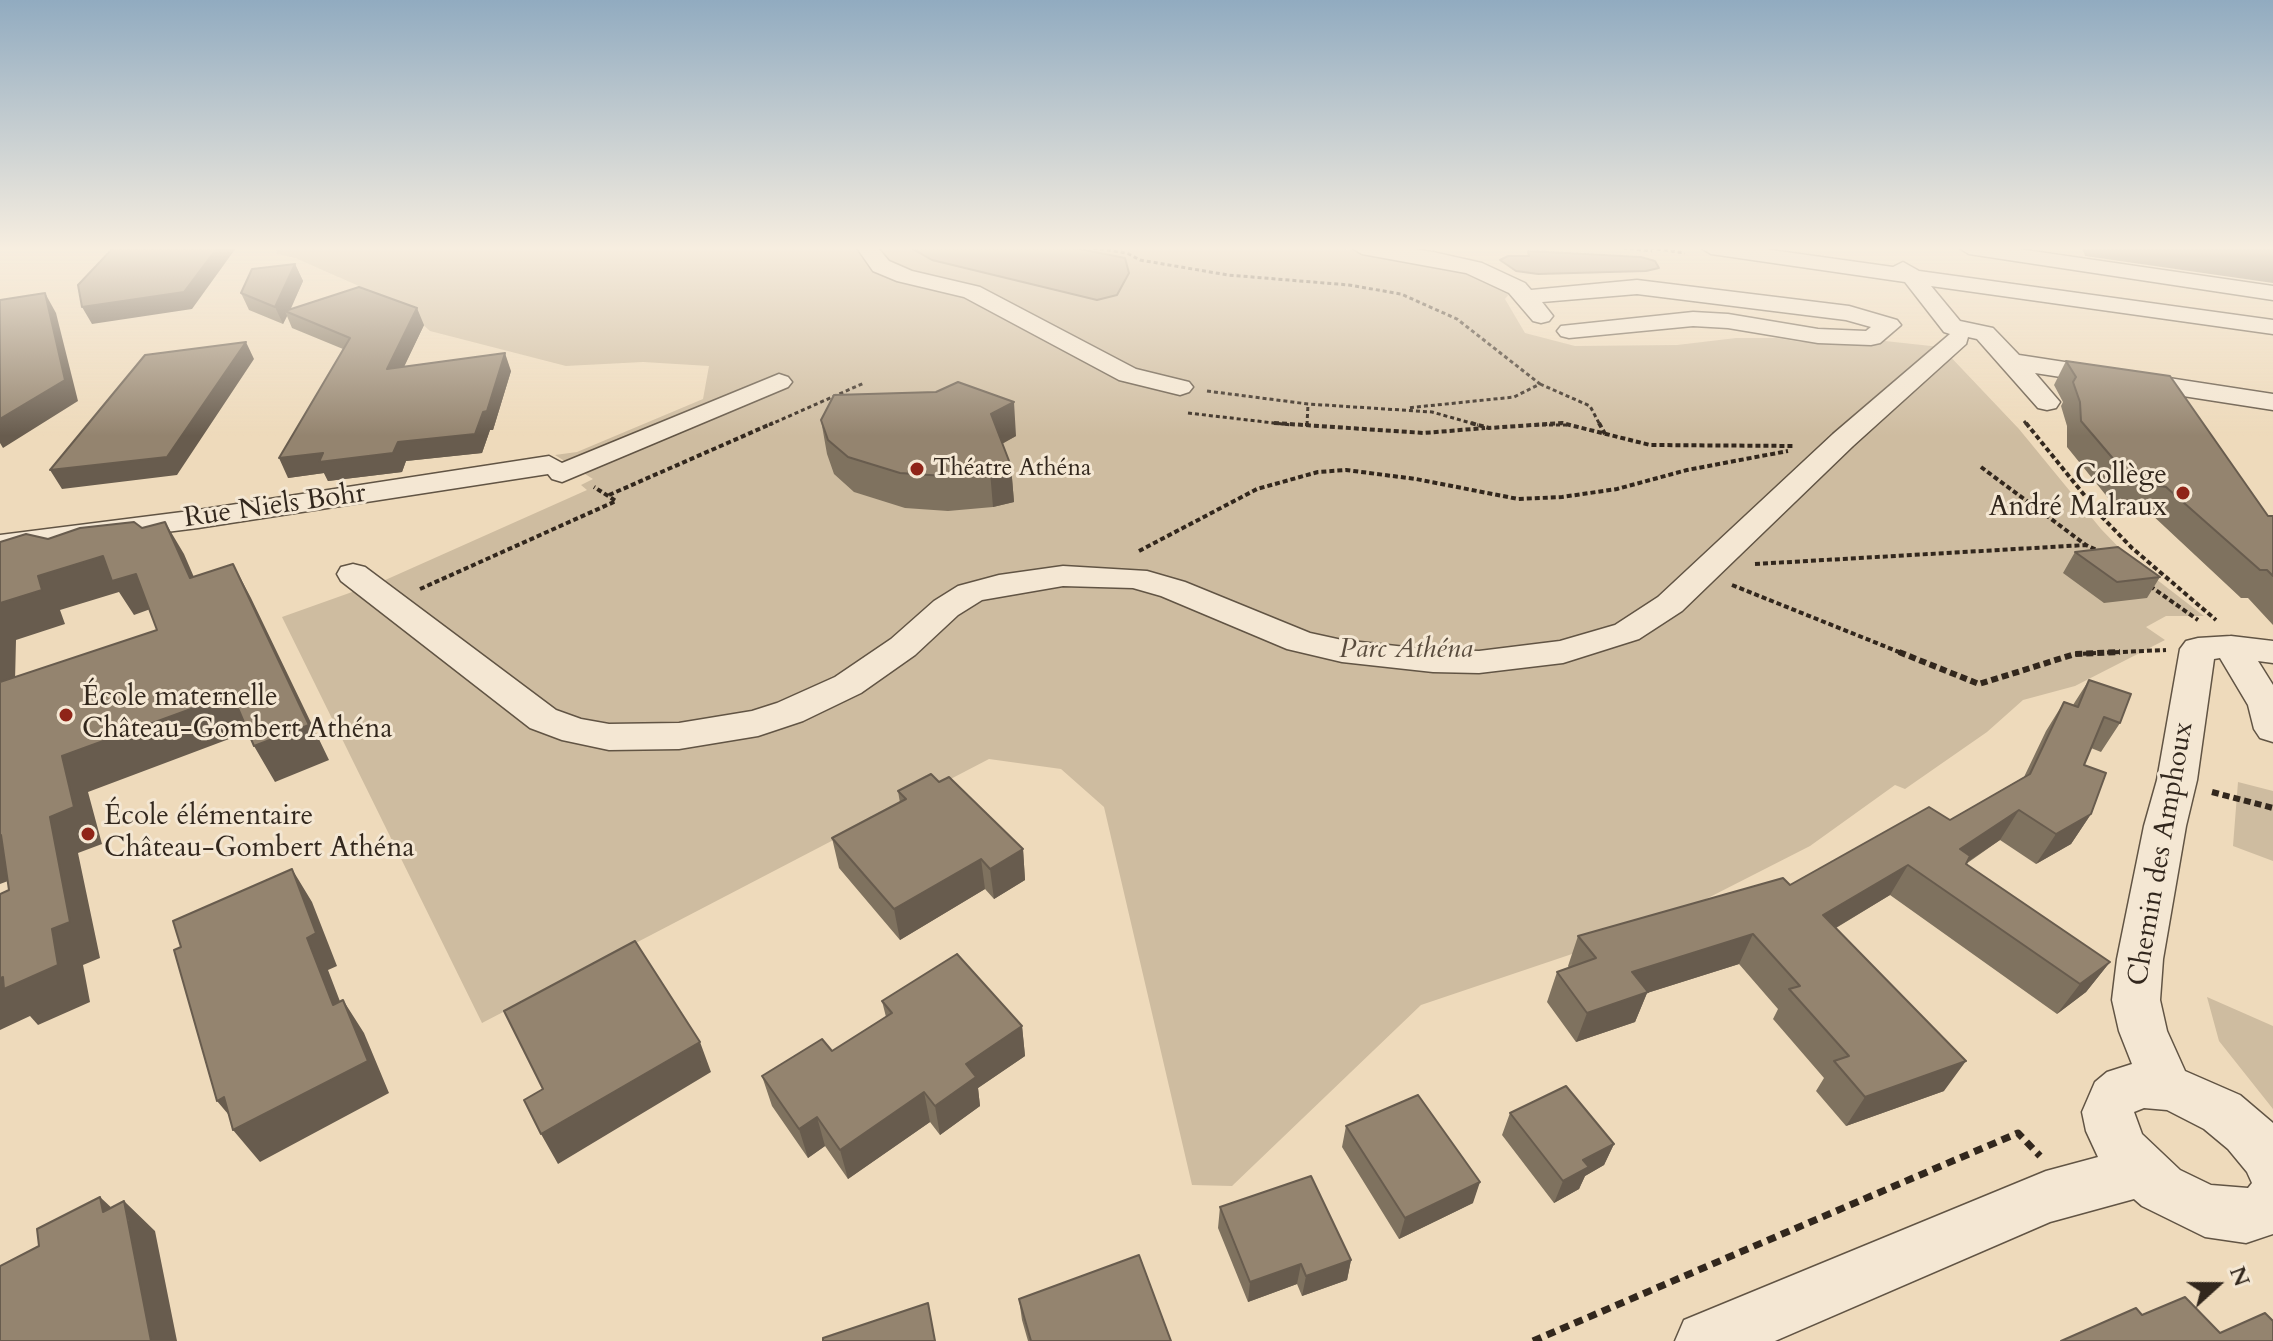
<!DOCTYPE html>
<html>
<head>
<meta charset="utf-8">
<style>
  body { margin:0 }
  #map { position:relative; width:2273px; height:1341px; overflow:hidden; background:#eedabb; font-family:Cardo,serif }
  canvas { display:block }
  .north { position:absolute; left:2177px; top:1245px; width:80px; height:80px; -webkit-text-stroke:6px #f4e7d3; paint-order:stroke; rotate:69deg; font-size:22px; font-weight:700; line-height:32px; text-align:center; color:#32271d }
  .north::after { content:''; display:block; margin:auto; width:28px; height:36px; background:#32271d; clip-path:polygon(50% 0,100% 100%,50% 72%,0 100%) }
</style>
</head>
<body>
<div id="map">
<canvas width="2273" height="1341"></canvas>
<div class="north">N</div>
</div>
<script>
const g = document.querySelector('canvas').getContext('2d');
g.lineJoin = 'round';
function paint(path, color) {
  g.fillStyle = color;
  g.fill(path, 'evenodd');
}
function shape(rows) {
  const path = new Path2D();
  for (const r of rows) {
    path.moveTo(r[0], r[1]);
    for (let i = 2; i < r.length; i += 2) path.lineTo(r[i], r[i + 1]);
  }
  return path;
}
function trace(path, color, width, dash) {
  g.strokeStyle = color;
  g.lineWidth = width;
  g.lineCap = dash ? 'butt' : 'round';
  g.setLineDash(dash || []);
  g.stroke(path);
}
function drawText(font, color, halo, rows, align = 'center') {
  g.font = font + ' Cardo,serif';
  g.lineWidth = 6;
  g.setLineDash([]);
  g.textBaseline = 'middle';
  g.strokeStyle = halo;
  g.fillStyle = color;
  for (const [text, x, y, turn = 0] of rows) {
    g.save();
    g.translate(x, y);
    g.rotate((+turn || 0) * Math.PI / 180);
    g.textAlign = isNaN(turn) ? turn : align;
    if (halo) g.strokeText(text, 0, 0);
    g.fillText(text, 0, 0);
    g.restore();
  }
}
paint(shape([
  [276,248,1337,248,1450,265,1511,292,1505,299,1525,333,1575,346,1677,345,1736,338,1777,338,1801,342,1885,341,1959,349,1945,351,2019,429,2101,529,2130,559,2204,616,2166,616,2146,627,2165,640,2075,686,2023,700,1987,732,1905,789,1895,785,1810,846,1649,928,1421,1005,1232,1186,1192,1185,1104,807,1061,769,989,759,482,1023,282,617,383,581,587,490,581,485,593,479,555,455,577,452,703,399,709,366,643,362,566,366,430,331,400,304,295,258,277,254],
  [2238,782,2273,791,2273,861,2233,846],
  [2207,997,2273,1026,2273,1109,2219,1041]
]), '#cebca0');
const water = shape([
  [911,248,1075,248,1125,258,1129,273,1117,295,1097,300,932,260,911,248],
  [1528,251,1641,257,1655,261,1659,268,1646,271,1538,274,1516,271,1500,260,1508,256,1529,256,1528,251]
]);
paint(water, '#ae9d85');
trace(water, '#7c6e5b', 2);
const minor = shape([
  [857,248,878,248,889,261,912,271,980,287,1136,369,1189,382,1193,387,1189,392,1180,395,1119,380,964,297,897,281,873,271,857,248],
  [1352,248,1407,248,1433,252,1482,263,1525,283,1531,290,1637,280,1849,306,1897,320,1901,325,1880,343,1871,345,1818,343,1728,328,1693,326,1569,338,1561,336,1557,331,1561,326,1693,312,1728,314,1818,329,1866,331,1871,327,1846,320,1637,294,1542,302,1553,316,1549,321,1541,323,1533,321,1509,293,1466,273,1362,254,1352,248],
  [1701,248,1757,248,1893,267,1903,262,1919,271,2273,320,2273,334,1931,286,1960,321,1993,328,2019,355,2273,394,2273,410,2035,373,2060,402,2056,408,2047,410,2038,408,1977,339,1968,337,1966,344,1853,446,1682,611,1639,639,1563,663,1479,673,1433,672,1342,662,1287,649,1161,596,1133,588,1063,586,982,600,958,615,915,655,861,693,803,721,758,736,679,749,609,750,562,740,530,728,341,581,337,574,341,567,353,564,365,567,556,710,581,719,609,724,679,723,752,711,777,703,835,677,891,639,934,601,958,586,999,575,1063,566,1147,571,1185,582,1310,633,1342,640,1433,650,1479,651,1560,641,1615,625,1658,597,1833,434,1950,334,1944,332,1905,282,1711,254,1701,248],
  [1959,248,2012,248,2273,286,2273,300,1969,254,1959,248],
  [779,374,788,377,792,382,788,387,562,482,552,479,548,474,198,528,0,553,0,535,198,510,549,456,562,463,779,374],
  [2231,636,2273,641,2273,663,2258,661,2273,685,2273,742,2260,738,2254,729,2248,705,2220,658,2214,659,2197,780,2186,826,2163,959,2160,1000,2167,1031,2185,1071,2240,1095,2273,1123,2273,1234,2246,1243,2205,1237,2142,1206,2134,1199,2050,1222,1775,1341,1675,1341,1684,1320,2046,1171,2098,1157,2086,1131,2082,1112,2095,1082,2107,1072,2132,1064,2119,1031,2112,1000,2117,959,2144,826,2157,780,2180,649,2186,641,2198,638,2231,636],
  [2144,1108,2167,1110,2204,1129,2228,1149,2247,1172,2252,1183,2248,1188,2211,1185,2180,1170,2142,1134,2134,1112,2144,1108]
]);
trace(minor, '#615444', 3);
trace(shape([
  [1093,248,1127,253,1140,260,1228,275,1349,285,1401,294,1457,319,1540,384,1514,397,1407,408],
  [1623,248,1652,251],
  [1650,248,1685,253],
  [1540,384,1590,406,1600,425],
  [1207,391,1308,404,1432,412,1478,425],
  [1188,413,1291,425],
  [2024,421,2027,425],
  [769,425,864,383],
  [1307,425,1308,404],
  [1535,425,1570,425]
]), '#32271d', 3, [4, 3]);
trace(shape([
  [1274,423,1424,433,1485,428],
  [1471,423,1489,428,1562,423,1650,445,1795,446],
  [1599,423,1605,434],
  [2026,423,2102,517,2132,548,2216,620],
  [1307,426,1307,423],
  [1981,467,2086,545,2103,553],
  [609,495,773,423],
  [1139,551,1257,489,1318,472,1346,470,1416,479,1518,499,1562,497,1617,489,1687,470,1788,451],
  [1755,564,2086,545],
  [1732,585,1904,654],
  [2150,586,2198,620],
  [420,589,616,501,594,487],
  [2075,654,2166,650]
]), '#32271d', 4, [5, 3]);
trace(shape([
  [1899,652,1979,684,2075,654,2120,652],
  [2212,792,2273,808]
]), '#32271d', 6, [7, 4]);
trace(shape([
  [1533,1341,2018,1133,2040,1156]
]), '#32271d', 7, [9, 6]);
paint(minor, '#f4e7d3');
paint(shape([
  [2082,248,2273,248,2273,283,2085,256],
  [295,264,303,281,290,309,424,325,404,366,511,371,493,430,490,430,482,453,406,461,402,472,328,481,324,473,288,478,343,349,292,328,287,316,283,324,249,310,241,293],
  [2066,361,2268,516,2273,516,2273,625,2248,598,2241,598,2150,513,2117,509,2067,447,2067,426,2061,406,2063,402,2054,385],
  [821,420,1016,436,1002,444,1011,466,1014,502,993,507,948,511,905,508,854,492,834,474,827,454],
  [2075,552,2160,577,2147,598,2104,603,2063,573],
  [2089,680,2120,723,2101,752,2091,748,2084,765,2091,814,2071,844,2036,864,2000,840,1966,864,2110,962,2086,992,2057,1014,1890,895,1836,928,1944,1091,1846,1126,1816,1091,1824,1078,1773,1019,1778,1009,1739,964,1647,993,1635,1022,1576,1042,1547,1002,1557,972,1569,968,1568,966,1578,936,1790,885,1950,820,2024,777,2046,731,2064,702,2073,705],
  [939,782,1023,849,1025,880,994,899,985,889,900,940,839,868,832,838,900,803,898,791],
  [882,1001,1022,1026,1025,1056,978,1088,980,1106,940,1135,930,1122,848,1179,825,1146,808,1158,772,1106,762,1076,832,1051,886,1017],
  [1510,1113,1614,1144,1604,1165,1585,1176,1579,1189,1554,1203,1502,1135],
  [1346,1126,1473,1203,1399,1239,1342,1147],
  [1220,1207,1351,1260,1347,1280,1302,1296,1297,1284,1248,1302,1218,1228],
  [1019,1299,1171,1341,1028,1341,1022,1320]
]), '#7f725f');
paint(shape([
  [217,248,236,248,192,309,92,324,82,307],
  [295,264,303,281,289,313,285,311,287,316,283,324,275,307],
  [45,293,56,313,78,401,3,448,0,443,0,419],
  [417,308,424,325,395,386,387,369],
  [246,342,254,359,177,475,62,489,50,470],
  [505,353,511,371,493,430,490,430,482,453,406,461,402,472,328,481,324,473,288,478,279,458,398,442],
  [1014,402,1016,436,994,448,991,414],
  [1011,466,1014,502,993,507,990,471],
  [165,522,184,554,209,612,190,578],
  [103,556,136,574,156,607,134,615,119,592,60,610,65,624,16,640,14,722,0,704,0,603,38,576],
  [233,564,251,598,329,760,275,782,254,746],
  [232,694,253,730,88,792,102,844,78,853,100,958,83,965,90,1002,38,1025,30,1016,0,1030,0,978,52,929,50,817,62,756],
  [2019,810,2000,840,1942,879,1960,849],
  [2091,814,2071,844,2036,864,2056,834],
  [1,835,32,872,0,884,0,836],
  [1023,849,1025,880,994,899,990,869],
  [981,859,985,889,900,940,894,909],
  [1908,865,1890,895,1807,945,1823,915],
  [292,869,312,902,337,966,328,970,354,1038,333,1005,307,938],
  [1753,934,1739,964,1647,993,1635,1022,1576,1042,1587,1013,1632,972],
  [2110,962,2086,992,2057,1014,2080,984],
  [343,1000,364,1033,389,1093,260,1162,233,1130,239,1127,217,1101],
  [1022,1026,1025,1056,978,1088,980,1106,940,1135,935,1106,966,1064],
  [700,1042,711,1072,558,1164,541,1134],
  [1966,1061,1944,1091,1846,1126,1865,1097],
  [924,1092,930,1122,848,1179,840,1150],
  [817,1117,825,1146,808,1158,799,1129],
  [1614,1144,1604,1165,1585,1176,1579,1189,1554,1203,1563,1181,1583,1160],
  [1480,1182,1473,1203,1399,1239,1405,1218],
  [100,1197,129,1224,124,1201,155,1231,177,1341,151,1341,103,1212],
  [1351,1260,1347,1280,1302,1296,1306,1276],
  [1301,1264,1297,1284,1248,1302,1250,1282]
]), '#685c4e');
const building = shape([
  [113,248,217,248,184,292,82,307,78,285,113,248],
  [295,264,275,307,241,293,252,269,295,264],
  [359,287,417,308,387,369,505,353,487,411,483,412,475,434,398,442,393,453,319,462,323,453,279,458,350,338,285,311,359,287],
  [45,293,65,380,0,419,0,300,45,293],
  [246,342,167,457,50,470,145,355,246,342],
  [2066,361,2170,376,2268,516,2273,516,2273,576,2267,570,2260,570,2166,487,2133,482,2081,421,2080,402,2073,382,2076,377,2066,361],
  [958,382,1014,402,991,414,1011,466,990,471,944,476,900,473,848,457,828,440,821,420,834,395,936,392,958,382],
  [134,522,142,528,165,522,190,578,233,564,309,725,254,746,232,694,62,756,74,807,50,817,70,922,52,929,58,965,4,989,3,977,0,978,0,894,9,890,1,835,0,836,0,682,157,630,136,574,112,581,103,556,38,576,42,590,0,603,0,542,26,534,48,539,80,528,134,522],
  [2118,547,2160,577,2117,582,2075,552,2118,547],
  [2089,680,2131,694,2120,723,2104,717,2084,765,2106,773,2091,814,2056,834,2019,810,1960,849,1970,856,1966,864,2110,962,2080,984,1908,865,1823,915,1966,1061,1865,1097,1834,1061,1849,1056,1789,989,1800,986,1753,934,1632,972,1648,992,1587,1013,1557,972,1596,958,1578,936,1783,878,1790,885,1929,807,1950,820,2030,774,2064,702,2078,707,2089,680],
  [931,774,939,782,949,777,1023,849,990,869,981,859,894,909,832,838,906,799,898,791,931,774],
  [292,869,316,933,307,938,333,1005,343,1000,368,1061,233,1130,224,1097,217,1101,174,950,181,947,173,921,292,869],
  [635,941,700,1042,541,1134,524,1100,543,1089,504,1011,635,941],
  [957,954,1022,1026,966,1064,976,1077,935,1106,924,1092,840,1150,817,1117,799,1129,762,1076,822,1039,832,1051,892,1013,882,1001,957,954],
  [1566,1086,1614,1144,1583,1160,1589,1167,1563,1181,1510,1113,1566,1086],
  [1418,1095,1480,1182,1405,1218,1346,1126,1418,1095],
  [1311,1176,1351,1260,1306,1276,1301,1264,1250,1282,1220,1207,1311,1176],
  [100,1197,103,1212,124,1201,151,1341,0,1341,0,1266,39,1246,37,1229,100,1197],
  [1139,1255,1171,1341,1031,1341,1019,1299,1139,1255],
  [2185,1297,2220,1333,2265,1313,2273,1321,2273,1341,2061,1341,2136,1308,2142,1315,2185,1297],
  [928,1303,935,1341,823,1341,823,1338,928,1303]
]);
paint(building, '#94846f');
trace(building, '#685c4e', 2);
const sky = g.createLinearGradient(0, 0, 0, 436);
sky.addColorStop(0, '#91abc0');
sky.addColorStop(0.57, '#f7eee0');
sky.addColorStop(1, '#f7eee000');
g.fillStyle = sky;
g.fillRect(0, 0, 2273, 436);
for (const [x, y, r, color] of [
  [917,469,8,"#8f2418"],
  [2183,493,8,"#8f2418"],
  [66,715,8,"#8f2418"],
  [88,834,8,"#8f2418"]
]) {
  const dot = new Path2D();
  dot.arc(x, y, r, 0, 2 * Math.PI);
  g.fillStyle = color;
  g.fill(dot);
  trace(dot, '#f4e7d3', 3);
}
drawText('24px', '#32271d', '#f4e7d3', [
  ["Théatre Athéna",933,469]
], 'left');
drawText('28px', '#32271d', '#f4e7d3', [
  ["Collège",2167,477,"right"],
  ["André Malraux",2167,509,"right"],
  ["École maternelle",82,699],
  ["Château-Gombert Athéna",82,731],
  ["École élémentaire",104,818],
  ["Château-Gombert Athéna",104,850]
], 'left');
drawText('28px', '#32271d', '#f4e7d3', [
  ["Rue Niels Bohr",275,507,-8],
  ["Chemin des Amphoux",2162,854,-80]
]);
drawText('italic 28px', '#594c3e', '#f4e7d3', [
  ["Parc Athéna",1406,651]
]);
</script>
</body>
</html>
